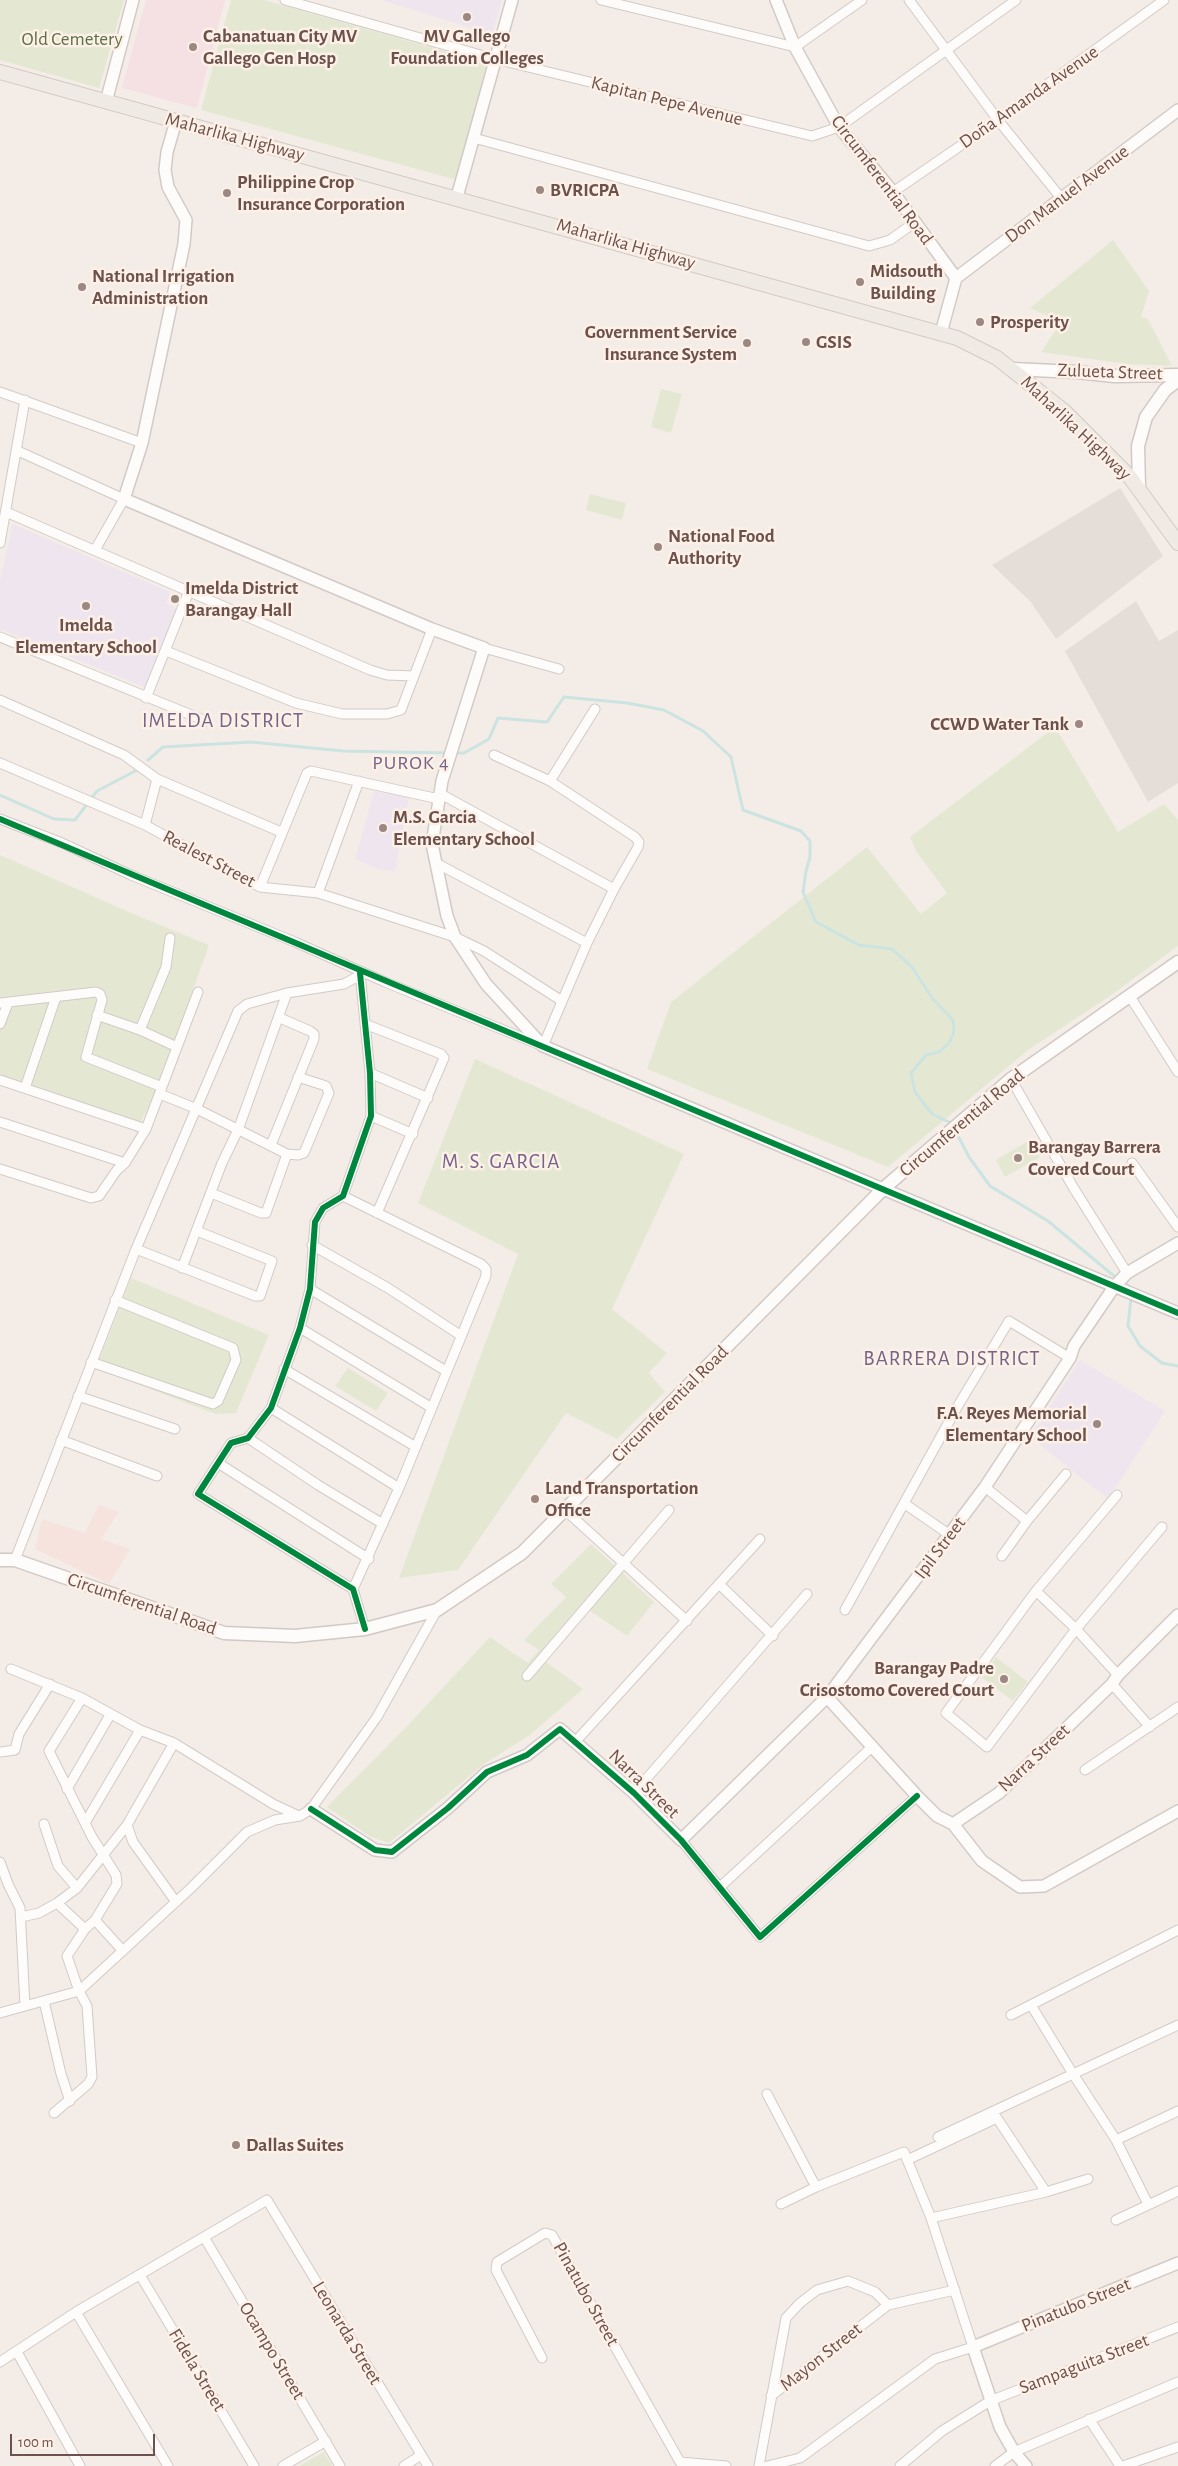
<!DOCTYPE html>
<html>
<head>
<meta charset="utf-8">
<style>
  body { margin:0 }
  #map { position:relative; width:1178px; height:2466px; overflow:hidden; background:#f4ede7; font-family:"Alegreya Sans",sans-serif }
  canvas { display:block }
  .scale { position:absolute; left:10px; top:2434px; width:145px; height:22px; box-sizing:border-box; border:2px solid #6d514c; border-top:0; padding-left:6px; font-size:15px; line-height:18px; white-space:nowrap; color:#6d514c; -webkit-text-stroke:4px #fcf0e7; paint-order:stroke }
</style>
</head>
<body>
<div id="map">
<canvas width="1178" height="2466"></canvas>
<div class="scale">100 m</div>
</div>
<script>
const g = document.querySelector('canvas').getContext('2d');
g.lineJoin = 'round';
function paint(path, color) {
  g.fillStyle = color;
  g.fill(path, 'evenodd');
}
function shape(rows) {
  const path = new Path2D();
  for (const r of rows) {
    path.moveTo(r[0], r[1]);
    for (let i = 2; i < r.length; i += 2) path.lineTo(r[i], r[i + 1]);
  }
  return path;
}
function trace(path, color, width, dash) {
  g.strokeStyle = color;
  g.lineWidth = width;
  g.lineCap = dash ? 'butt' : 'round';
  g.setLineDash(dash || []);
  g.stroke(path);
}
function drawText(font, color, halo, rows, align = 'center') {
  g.font = font + ' "Alegreya Sans",sans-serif';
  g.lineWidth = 5;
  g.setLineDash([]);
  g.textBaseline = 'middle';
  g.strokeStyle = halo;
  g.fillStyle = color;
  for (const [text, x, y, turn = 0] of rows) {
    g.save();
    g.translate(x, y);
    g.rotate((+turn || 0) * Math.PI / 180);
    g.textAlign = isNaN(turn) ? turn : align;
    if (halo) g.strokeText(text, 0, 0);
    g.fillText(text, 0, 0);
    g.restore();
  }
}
paint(shape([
  [99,1505,119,1512,101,1539,130,1549,109,1584,35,1549,42,1519,85,1533]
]), '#f6e3de');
paint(shape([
  [1120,488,1163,556,1056,639,1030,601,992,565],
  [1136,601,1159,641,1178,630,1178,783,1148,802,1065,651]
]), '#e5ddd8');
paint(shape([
  [381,0,502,0,492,34],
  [13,524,170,592,166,604,177,608,145,687,0,629,0,580],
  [374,791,409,797,395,871,378,869,355,859],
  [1080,1360,1165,1411,1108,1499,1030,1437]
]), '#eee5ee');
paint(shape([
  [146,0,225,0,197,108,122,88]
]), '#f5e0e3');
paint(shape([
  [0,0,124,0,99,88,0,60],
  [231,0,264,0,490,64,457,180,201,110],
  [1113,240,1149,291,1141,317,1148,319,1172,366,1126,364,1041,352,1061,322,1030,308],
  [661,389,682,394,671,433,651,427],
  [590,494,626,503,622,520,586,510],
  [1055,727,1118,832,1164,804,1178,820,1178,946,1107,998,1028,1050,888,1167,647,1069,671,1002,867,847,921,914,947,893,916,851,910,837],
  [0,855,131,913,209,945,157,1091,140,1123,0,1079],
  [475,1059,684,1154,612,1309,667,1353,649,1373,665,1392,617,1439,566,1413,458,1570,399,1578,518,1254,418,1203],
  [1030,1140,1040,1157,1005,1177,996,1160],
  [131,1278,269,1335,236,1413,215,1414,96,1368],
  [348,1368,388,1393,376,1411,335,1386],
  [591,1544,654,1602,627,1636,589,1610,545,1661,583,1689,530,1735,484,1764,389,1843,369,1836,327,1807,408,1725,490,1637,528,1663,539,1650,524,1640,566,1597,551,1584],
  [996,1657,1028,1682,1013,1701,980,1676],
  [324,2452,332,2466,299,2466]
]), '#e4e8d3');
trace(shape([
  [453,753,464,753,489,739,498,718,547,722,564,697,627,703,664,710,703,731,731,757,743,810,801,831,810,841,810,857,806,871,803,892,816,922,859,945,892,949,912,967,932,998,953,1020,954,1032,949,1043,939,1052,926,1055,911,1073,915,1092,932,1114,951,1123],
  [148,760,163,747,251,742,343,751,447,753],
  [0,795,54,819,75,820,97,791,139,769],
  [956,1132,969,1157,990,1186,1048,1221,1114,1276],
  [1126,1284,1132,1289],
  [1131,1297,1128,1326,1140,1346,1162,1363,1178,1366]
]), '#cbe3e1', 3);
const minor = shape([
  [285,0,495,59,812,136,839,127,1016,0],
  [601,0,795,47,862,0],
  [909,0,998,120,1061,198],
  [474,138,869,246,890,240,914,223],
  [893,192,998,120,1164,0],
  [0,392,142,443],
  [18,451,124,499,95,550],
  [6,512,370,670,387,675,414,676,432,629],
  [0,543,25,400],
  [0,637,206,721],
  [484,648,559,669],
  [166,651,296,703,342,714,387,714,401,710,414,676],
  [146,698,189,591],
  [0,700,124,755,157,779,281,832],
  [0,763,145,825,260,887,318,893,455,937,484,951,562,1001],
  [550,781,595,709],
  [439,793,614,889],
  [0,819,62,843,131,875,295,942,385,982,543,1046,587,943,614,889,638,847,639,842,635,837,550,781,494,755],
  [145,825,157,779],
  [436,863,587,943],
  [260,887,307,773,311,771,439,799],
  [318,893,359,781],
  [360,973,370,1073,371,1116,343,1196,323,1208,315,1222,310,1289,300,1328,271,1408,248,1438,231,1443,198,1494,353,1589,365,1629],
  [1129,995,1178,1072],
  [0,1003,96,992,100,994,102,1000,86,1057,162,1087],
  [97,1015,140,1030,177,1047],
  [0,1024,8,1003],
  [365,1024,441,1054,444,1058,377,1213],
  [140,1030,166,967,170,938],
  [370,1073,428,1098],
  [1011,1079,1073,1187,1127,1273],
  [0,1080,146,1129],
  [25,1088,56,997],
  [160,1094,197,1109,287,1154,298,1155,304,1153,329,1093,326,1086,298,1077],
  [371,1116,413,1134],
  [0,1122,125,1163],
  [271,1145,314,1039,314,1034,310,1031,280,1018],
  [1132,1163,1178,1227],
  [0,1169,91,1198,99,1196,117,1170,125,1163,146,1129,198,992],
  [211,1193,261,1213,266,1213,287,1154],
  [343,1196,481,1264,486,1269,486,1276,399,1488,353,1589],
  [312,1245,388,1288,460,1335],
  [136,1249,255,1296,260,1296,272,1261,197,1231],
  [182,1268,222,1163,238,1130,287,993],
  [310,1289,446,1371],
  [300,1328,432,1408],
  [91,1362,213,1404,218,1401,236,1360,233,1348,115,1300],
  [284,1369,416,1447],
  [78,1396,175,1429],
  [271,1408,399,1488],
  [248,1438,318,1485,383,1524],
  [61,1440,157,1476],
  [218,1463,369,1559],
  [985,1487,1027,1521],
  [1117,1495,1036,1591,946,1713,987,1747,1076,1629,1162,1527],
  [905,1504,950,1535],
  [565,1510,687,1621],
  [1002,1556,1027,1521,1066,1474],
  [15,1560,136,1249,238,1011,247,1004,287,993,344,984,364,973],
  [719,1584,773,1636],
  [1036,1591,1076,1629,1118,1675],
  [845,1610,956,1409,1009,1321,1070,1358],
  [11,1669,82,1698,140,1730,174,1743,273,1804,299,1816],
  [527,1676,669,1510],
  [1112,1684,1150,1727],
  [576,1741,760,1539],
  [0,1752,15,1750,19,1734,50,1684],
  [1085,1770,1178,1707],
  [67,1789,110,1715],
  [634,1793,807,1594],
  [85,1823,140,1730],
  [44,1824,58,1866,77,1888],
  [127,1825,133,1842,176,1902],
  [681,1840,760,1937,917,1796],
  [0,1862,8,1884,20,1908,25,2006],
  [720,1887,873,1746],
  [57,1903,85,1929],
  [21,1917,39,1913,57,1903,77,1888,127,1825,174,1743],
  [95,1920,123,1951],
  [44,2001,61,2074,70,2101],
  [1031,2005,1073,2074,1116,2140,1148,2204],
  [0,2013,79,1991,191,1888,247,1832,275,1820,300,1816,311,1809,377,1717,437,1610],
  [1011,2015,1178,1930],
  [767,2094,816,2187],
  [54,2113,88,2084,92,2077,87,2006,79,1991,67,1956,85,1929,95,1920,117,1884,116,1875,92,1837,49,1751,82,1698],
  [938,2137,1178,2025],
  [1116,2140,1178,2111],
  [907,2160,997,2118,1046,2192],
  [931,2218,1046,2192,1088,2179],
  [1116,2220,1178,2191],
  [204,2237,340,2466],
  [140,2275,254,2466],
  [76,2312,168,2466],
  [17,2352,80,2466],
  [542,2358,496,2270,497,2262,545,2233,552,2235,680,2462,726,2466],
  [0,2362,76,2312,267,2200,428,2466],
  [771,2396,888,2305,955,2290],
  [1089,2419,1120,2466],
  [283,2466,326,2441],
  [404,2466,421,2455],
  [759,2466,786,2318,800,2303,817,2290,848,2281,875,2292,888,2305],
  [767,2466,800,2458,935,2359,973,2347,931,2218,904,2152,816,2187,781,2204],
  [900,2466,942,2431,990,2401,1178,2327],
  [995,2466,1014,2452,1178,2382],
  [1123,2466,1178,2447]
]);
const tertiary = shape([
  [776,0,795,47,839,127,893,192,956,278,941,333],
  [106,102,133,0],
  [176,121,167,152,165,170,168,187,186,220,184,244,142,443,124,499,432,629,484,648,442,781,432,844,447,916,455,937,486,984,543,1046,1178,1313],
  [457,197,512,0],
  [956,278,1178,110],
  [827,1697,917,1796,937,1816,953,1824,999,1793,1112,1684,1118,1675,1178,1615],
  [311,1809,375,1850,392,1852,448,1808,487,1772,527,1755,560,1729,634,1793,681,1840,827,1697,985,1487,1070,1358,1074,1346,1114,1287,1127,1273,1178,1243],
  [953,1824,982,1861,1020,1887,1044,1886,1178,1811],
  [1026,2466,1014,2452,1000,2427,973,2347,1178,2263]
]);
const secondary = shape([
  [1012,369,1077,372,1114,376,1178,375],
  [1139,487,1138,446,1146,417,1165,390,1178,380],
  [0,1560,15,1560,224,1633,295,1636,365,1629,437,1610,522,1553,884,1188,1011,1079,1178,962]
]);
const primary = shape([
  [0,72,957,338,997,358,1064,411,1129,476,1178,543]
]);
trace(minor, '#d2cac6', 11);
trace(tertiary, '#d2cac6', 14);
trace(secondary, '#d2c8c4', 15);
trace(primary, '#d3c9c5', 16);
trace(minor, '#fdfcfb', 9);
trace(tertiary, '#fdfcfb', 11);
trace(secondary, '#fdfcfb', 12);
trace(primary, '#f0eae4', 14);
trace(shape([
  [0,819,1178,1313],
  [360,973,370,1073,371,1116,343,1196,323,1208,315,1222,310,1289,300,1328,271,1408,248,1438,231,1443,198,1494,353,1589,365,1629],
  [311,1809,375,1850,392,1852,448,1808,487,1772,527,1755,560,1729,634,1793,681,1840,760,1937,917,1796]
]), '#00873e', 6);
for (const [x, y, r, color] of [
  [467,17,5,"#9c8882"],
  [193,47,5,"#9c8882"],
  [540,190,5,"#9c8882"],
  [227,193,5,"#9c8882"],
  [860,282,5,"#9c8882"],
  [82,287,5,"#9c8882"],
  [980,322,5,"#9c8882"],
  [806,342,5,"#9c8882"],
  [747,343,5,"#9c8882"],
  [658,547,5,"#9c8882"],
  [175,599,5,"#9c8882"],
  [86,606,5,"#9c8882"],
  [1079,724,5,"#9c8882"],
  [383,828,5,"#9c8882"],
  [1018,1158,5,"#9c8882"],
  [1097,1424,5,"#9c8882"],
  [535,1499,5,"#9c8882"],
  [1004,1679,5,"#9c8882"],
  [236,2145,5,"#9c8882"]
]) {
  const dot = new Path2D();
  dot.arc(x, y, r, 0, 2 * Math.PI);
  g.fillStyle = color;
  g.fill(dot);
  trace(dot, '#fcf0e7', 2);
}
drawText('bold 19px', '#6d514c', '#fcf0e7', [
  ["Cabanatuan City MV",203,36],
  ["Gallego Gen Hosp",203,58],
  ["MV Gallego",467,36,"center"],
  ["Foundation Colleges",467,58,"center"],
  ["Philippine Crop",237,182],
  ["Insurance Corporation",237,204],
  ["BVRICPA",550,190],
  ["Midsouth",870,271],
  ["Building",870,293],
  ["National Irrigation",92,276],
  ["Administration",92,298],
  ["Prosperity",990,322],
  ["Government Service",737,332,"right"],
  ["Insurance System",737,354,"right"],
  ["GSIS",816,342],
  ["National Food",668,536],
  ["Authority",668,558],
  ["Imelda District",185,588],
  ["Barangay Hall",185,610],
  ["Imelda",86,625,"center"],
  ["Elementary School",86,647,"center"],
  ["CCWD Water Tank",1069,724,"right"],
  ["M.S. Garcia",393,817],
  ["Elementary School",393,839],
  ["Barangay Barrera",1028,1147],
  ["Covered Court",1028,1169],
  ["F.A. Reyes Memorial",1087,1413,"right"],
  ["Elementary School",1087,1435,"right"],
  ["Land Transportation",545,1488],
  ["Office",545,1510],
  ["Barangay Padre",994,1668,"right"],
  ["Crisostomo Covered Court",994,1690,"right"],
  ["Dallas Suites",246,2145]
], 'left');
drawText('19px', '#5b7146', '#fcf0e7', [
  ["Old Cemetery",72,39]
]);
drawText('19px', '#6d514c', '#fcf0e7', [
  ["Doña Amanda Avenue",1029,97,-35],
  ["Kapitan Pepe Avenue",667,101,14],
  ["Maharlika Highway",235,137,15],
  ["Circumferential Road",882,180,53],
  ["Don Manuel Avenue",1067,194,-37],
  ["Maharlika Highway",626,244,16],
  ["Zulueta Street",1110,372,2],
  ["Maharlika Highway",1076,428,43],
  ["Realest Street",209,859,28],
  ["Circumferential Road",962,1123,-40],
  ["Circumferential Road",670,1404,-45],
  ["Ipil Street",940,1548,-53],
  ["Circumferential Road",142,1604,19],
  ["Narra Street",1034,1758,-43],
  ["Narra Street",644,1784,44],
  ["Pinatubo Street",586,2294,61],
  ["Pinatubo Street",1076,2305,-22],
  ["Leonarda Street",347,2333,59],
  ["Ocampo Street",272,2351,59],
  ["Mayon Street",821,2357,-38],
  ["Sampaguita Street",1084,2364,-21],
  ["Fidela Street",197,2370,59]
]);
g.letterSpacing = '1px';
drawText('20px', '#766489', '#fcf0e7', [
  ["PUROK 4",411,763]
]);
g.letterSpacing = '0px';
g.letterSpacing = '1px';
drawText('21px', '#766489', '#fcf0e7', [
  ["IMELDA DISTRICT",223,721],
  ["M. S. GARCIA",501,1162],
  ["BARRERA DISTRICT",952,1359]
]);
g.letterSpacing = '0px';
</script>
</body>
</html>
